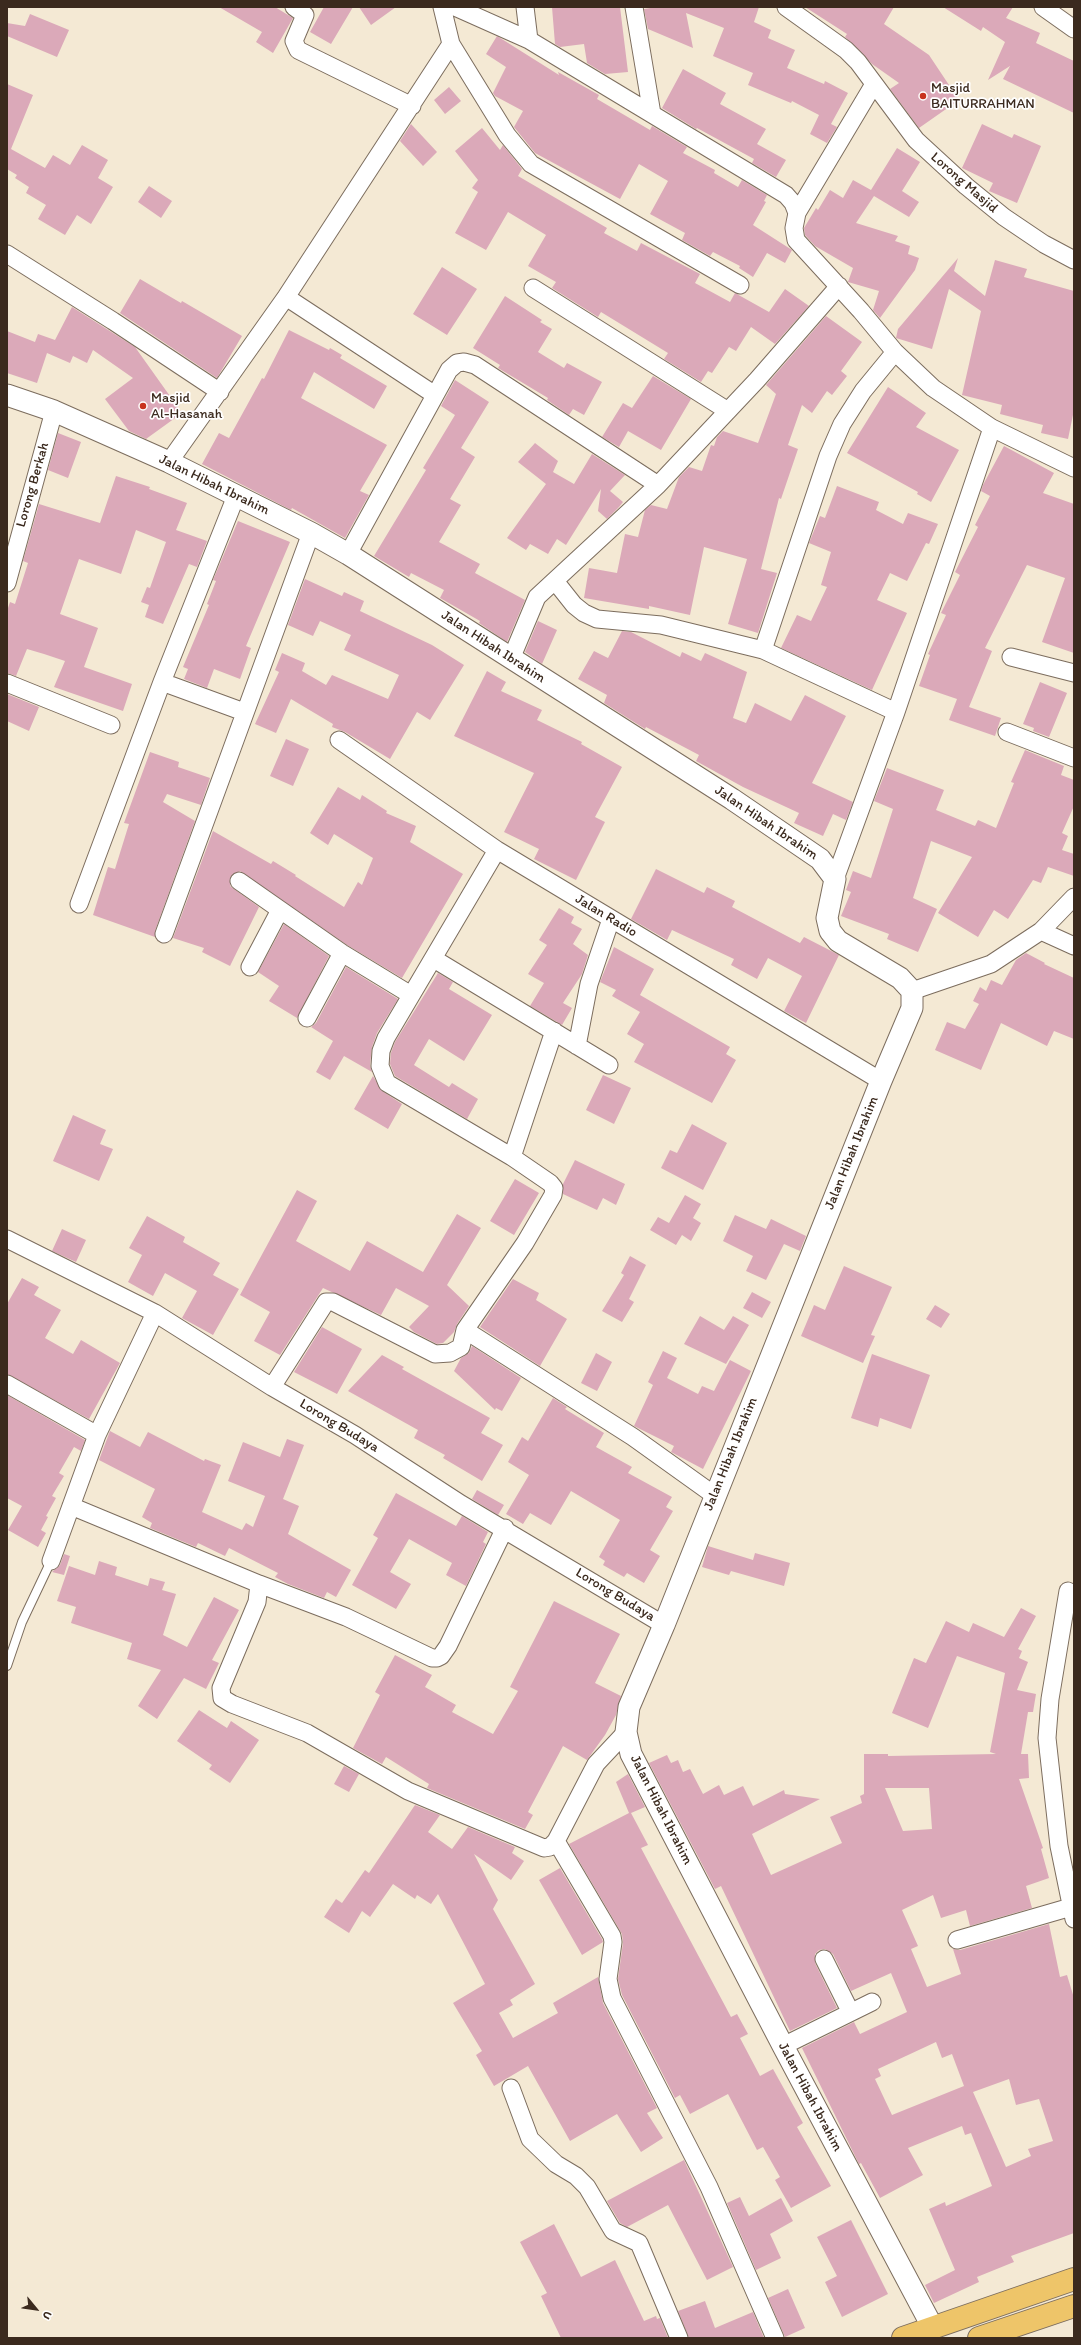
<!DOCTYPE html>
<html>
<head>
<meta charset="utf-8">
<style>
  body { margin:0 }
  #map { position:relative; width:1081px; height:2345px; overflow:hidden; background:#f4e9d4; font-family:Itim,sans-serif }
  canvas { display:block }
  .frame { position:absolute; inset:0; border:8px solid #3b2a1e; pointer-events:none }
  .north { position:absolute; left:16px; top:2289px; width:40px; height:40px; -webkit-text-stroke:3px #fff; paint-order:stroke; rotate:119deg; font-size:11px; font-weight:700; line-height:16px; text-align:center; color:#3b2a1e }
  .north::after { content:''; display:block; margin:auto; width:14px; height:18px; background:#3b2a1e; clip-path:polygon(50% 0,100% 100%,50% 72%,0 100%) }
</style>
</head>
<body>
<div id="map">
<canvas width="1081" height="2345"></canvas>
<div class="frame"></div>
<div class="north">U</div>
</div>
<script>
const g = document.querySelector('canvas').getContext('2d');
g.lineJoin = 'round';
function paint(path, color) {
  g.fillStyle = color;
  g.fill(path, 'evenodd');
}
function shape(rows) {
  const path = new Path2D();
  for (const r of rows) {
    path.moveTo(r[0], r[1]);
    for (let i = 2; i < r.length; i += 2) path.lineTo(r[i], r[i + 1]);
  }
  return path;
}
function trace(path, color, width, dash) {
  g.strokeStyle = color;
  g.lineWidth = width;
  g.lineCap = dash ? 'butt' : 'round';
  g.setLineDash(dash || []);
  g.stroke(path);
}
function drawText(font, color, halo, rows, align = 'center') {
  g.font = font + ' Itim,sans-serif';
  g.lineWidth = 3.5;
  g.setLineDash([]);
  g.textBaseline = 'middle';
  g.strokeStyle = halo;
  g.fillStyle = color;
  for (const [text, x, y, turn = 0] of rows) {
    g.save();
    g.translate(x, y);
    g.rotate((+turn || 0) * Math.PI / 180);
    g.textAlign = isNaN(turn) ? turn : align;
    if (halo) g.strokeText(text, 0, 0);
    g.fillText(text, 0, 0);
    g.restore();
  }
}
paint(shape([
  [219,7,275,7,293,18,273,53,256,42,262,32],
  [324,7,353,7,331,44,310,32],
  [359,7,396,7,371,25],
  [552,7,620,7,628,72,605,74,587,63,584,44,560,47,555,44],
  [657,7,759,7,754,22,771,30,768,38,795,50,787,68,824,84,825,81,848,93,831,124,837,127,827,143,810,134,819,115,792,101,791,103,748,85,753,73,713,56,724,28,686,13,693,48,648,29,644,9],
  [805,7,894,7,884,24,929,55,959,100,919,128,890,89,899,83,872,64,845,37,847,34],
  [943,7,1013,7,1006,18,1040,33,1036,43,1074,61,1074,113,1003,79,1010,66,988,80,1005,42,983,27,981,31],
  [30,14,69,30,57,57,7,36,7,23,25,26],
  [497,36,559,75,558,72,599,95,597,99,650,130,652,126,687,147,683,153,715,170,714,173,738,187,742,180,767,195,764,201,766,202,753,225,792,250,785,263,767,253,753,277,739,268,740,266,713,252,710,256,682,240,685,233,650,214,668,181,639,164,620,199,535,153,514,127,523,111,495,96,493,93,506,67,486,54],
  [683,69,726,93,720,104,766,129,757,144,786,160,776,177,752,163,754,159,697,128,696,129,662,108],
  [7,84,33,95,11,149,45,168,53,155,70,165,82,145,108,160,98,178,113,187,91,224,77,215,65,235,38,219,46,205,26,193,29,187,15,178,17,175,7,169],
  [449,87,461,101,445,114,434,100],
  [411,124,437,152,423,166,400,141],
  [982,124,1012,138,1014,134,1041,146,1017,203,989,191,993,183,962,168],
  [482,128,500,150,503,145,522,169,518,176,607,228,604,233,637,251,641,243,700,274,695,283,730,302,735,293,769,312,785,289,809,306,775,344,751,327,736,351,729,347,712,373,708,371,701,382,664,359,668,353,601,312,598,317,552,288,556,282,528,266,546,235,508,212,486,250,455,233,478,192,472,188,478,180,455,151],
  [897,148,920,162,902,191,919,202,909,217,874,196,856,223,898,236,895,241,910,246,908,254,919,258,915,270,880,318,873,310,879,291,848,282,853,268,815,246,805,235,804,228,816,208,818,210,830,190,843,198,853,180,871,190],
  [149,186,172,201,161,218,138,202],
  [958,258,954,271,985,296,995,260,1027,269,1024,277,1074,291,1074,410,1068,439,1041,433,1043,425,1000,414,1002,405,962,395,981,311,949,289,932,349,896,338,898,329],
  [442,267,477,289,447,335,413,314],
  [140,279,181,303,182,301,242,336,217,378,120,313],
  [505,296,542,320,540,322,552,329,538,352,564,368,567,363,602,382,584,415,573,409,569,415,547,400,548,398,498,368,500,365,473,348],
  [72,307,135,347,182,413,146,439,129,431,105,399,133,378,93,350,87,363,73,356,70,363,47,353,37,383,7,373,7,331,35,342,38,334,55,340],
  [826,316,862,342,841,371,847,376,832,395,827,391,812,413,802,405,788,445,798,449,781,499,779,498,761,569,777,573,758,633,728,624,747,559,704,547,690,615,649,606,649,609,584,598,589,568,617,573,625,534,638,537,645,510,651,505,667,509,679,477,689,467,702,471,711,445,714,446,717,437,723,431,758,443,776,394,766,385],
  [289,330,329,350,330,348,342,355,340,358,387,386,374,409,314,372,301,398,387,445,360,491,369,495,345,538,292,508,291,510,202,464,219,433,229,438,262,378,264,379],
  [653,376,691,399,661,450,628,431,619,447,602,437,623,403,632,408],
  [455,380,489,402,461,448,475,457,450,499,461,505,439,542,480,564,475,573,525,600,507,642,479,623,480,621,440,598,444,590,411,573,409,577,374,556,426,470,423,468,455,415,441,406],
  [888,387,926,413,916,427,959,450,931,502,917,494,918,492,847,453],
  [58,433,81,442,68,478,48,470],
  [535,443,558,461,553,472,574,484,592,454,625,475,610,491,623,502,619,507,607,519,598,511,601,489,566,545,557,539,548,554,530,544,526,550,507,538,546,484,518,462],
  [1004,446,1054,473,1043,493,1074,504,1074,653,1042,642,1065,578,1027,565,985,648,992,651,969,707,1001,718,995,736,949,720,957,699,919,686,930,655,928,654,946,615,941,613,960,575,955,572,978,527,975,525,990,496,981,491,983,485],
  [116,476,150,487,149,489,187,503,176,530,207,541,197,567,189,564,163,624,145,617,149,605,141,602,147,587,150,588,166,542,136,530,121,574,79,559,60,614,98,628,84,667,132,684,123,711,54,687,65,661,44,654,27,649,16,676,7,673,7,611,10,602,15,604,28,563,23,561,39,504,100,523],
  [837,486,879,502,876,510,903,524,908,513,938,524,929,544,926,543,907,581,890,573,877,600,907,613,872,690,781,648,797,615,811,621,827,587,821,585,831,552,809,543,820,516,825,518],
  [238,521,290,542,246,646,251,648,240,679,214,669,207,688,184,679,188,669,183,667,209,605,207,604,216,581,213,580],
  [305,579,342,596,344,592,364,601,360,611,432,645,464,665,430,720,417,712,390,759,345,732,332,727,333,724,291,699,276,733,255,724,279,672,275,670,282,653,305,663,302,671,326,685,332,675,388,699,399,675,344,650,351,635,320,621,313,636,288,625],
  [538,621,557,630,542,664,525,652],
  [622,631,631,632,680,657,682,652,701,661,705,653,747,672,733,718,746,723,755,703,791,721,805,695,846,716,812,783,853,802,846,820,833,814,823,836,794,823,799,813,743,787,696,761,699,755,646,727,645,729,604,703,607,695,578,679,594,651,608,658],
  [487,671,506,682,501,691,542,710,537,720,582,742,581,744,622,767,595,817,605,822,576,880,534,859,539,849,504,832,534,773,454,736],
  [1040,682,1067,693,1049,737,1033,731,1034,728,1023,724],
  [7,694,39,707,29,731,7,721],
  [286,739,309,749,293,786,270,776],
  [1025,750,1064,766,1061,775,1074,780,1074,806,1062,833,1068,836,1062,850,1074,854,1074,876,1048,867,1041,883,1033,880,1008,919,994,910,978,937,938,913,972,857,931,841,913,898,937,909,918,952,887,939,889,934,841,916,851,892,846,890,853,871,871,878,893,809,874,801,887,768,944,790,936,810,975,826,978,820,996,828,1014,783,1011,782],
  [150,752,179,762,178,767,210,778,201,805,167,794,163,802,195,821,155,931,155,937,93,915,108,867,115,869,129,824,124,823],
  [338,787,360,800,362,795,387,811,386,813,416,826,410,842,463,874,402,978,347,945,240,871,231,876,230,886,259,907,230,966,202,952,204,948,173,938,213,831,271,864,273,861,296,875,295,876,344,907,358,882,362,885,373,858,334,834,328,845,310,833],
  [656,869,704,893,707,887,735,901,732,907,800,943,804,937,839,955,806,1023,784,1011,802,976,768,958,757,979,731,965,734,959,672,930,667,940,631,919],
  [559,908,574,917,571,923,582,929,573,944,588,955,582,974,563,1003,572,1008,562,1025,530,1006,544,983,528,974,547,945,539,940],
  [284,924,329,956,297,1018,269,1001,279,986,258,972],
  [614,947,654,969,640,995,730,1047,726,1054,736,1060,712,1103,634,1062,644,1044,627,1034,640,1012,612,996,616,990,600,982],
  [1026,953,1045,963,1044,964,1074,978,1074,1039,1054,1031,1047,1046,1001,1023,981,1070,935,1050,947,1022,965,1029,979,1004,973,1001,980,987,986,991,991,980,1002,985,1016,960],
  [346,967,398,999,377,1033,372,1047,370,1065,372,1072,344,1056,330,1080,316,1072,333,1041,311,1027,316,1023],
  [438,973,453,982,449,989,492,1015,464,1061,429,1039,414,1065,449,1087,452,1083,478,1099,467,1119,395,1076,390,1064,391,1053,395,1042],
  [603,1075,631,1088,614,1124,586,1110],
  [373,1076,382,1091,402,1104,388,1129,354,1109],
  [73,1115,106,1130,100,1144,113,1149,99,1181,53,1161],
  [692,1124,727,1143,703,1190,661,1168,670,1150,677,1153],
  [575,1160,625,1184,616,1205,603,1198,597,1210,563,1194,563,1184],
  [515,1179,539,1193,514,1235,490,1221],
  [297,1190,317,1201,296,1241,350,1271,367,1241,423,1272,457,1214,481,1228,447,1285,469,1306,457,1324,454,1332,443,1343,437,1344,414,1332,409,1327,429,1306,396,1288,381,1315,323,1288,280,1355,254,1341,270,1312,240,1295],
  [685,1195,701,1204,693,1218,701,1223,691,1241,682,1235,676,1245,650,1230,658,1217,669,1223],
  [735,1215,766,1229,771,1219,806,1236,800,1251,784,1244,766,1280,746,1271,753,1256,723,1241],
  [147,1216,185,1237,183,1242,220,1263,213,1275,239,1289,213,1335,182,1318,197,1291,165,1273,153,1296,128,1282,142,1255,129,1248],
  [62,1229,86,1240,76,1262,52,1251],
  [630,1256,646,1265,629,1299,634,1302,622,1322,602,1311,624,1275,621,1273],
  [844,1266,892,1287,871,1335,875,1336,863,1363,801,1336,814,1305,825,1310],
  [22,1278,39,1287,34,1295,61,1310,45,1338,73,1354,81,1340,120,1363,89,1419,7,1374,7,1304],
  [513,1279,539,1293,536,1300,567,1319,540,1366,480,1327],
  [752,1292,771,1302,762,1318,743,1308],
  [935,1305,950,1314,941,1328,926,1319],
  [700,1316,724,1330,733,1316,749,1325,726,1364,684,1344],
  [322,1327,362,1349,337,1394,294,1372],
  [472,1346,521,1378,502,1411,496,1408,495,1410,454,1371,461,1358,469,1353],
  [663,1351,677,1358,667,1378,698,1394,702,1386,714,1391,730,1360,751,1371,703,1469,671,1452,674,1446,634,1426,653,1385,648,1382],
  [596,1353,612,1362,597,1391,581,1383],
  [872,1354,930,1375,911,1429,880,1418,878,1427,851,1418],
  [382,1355,404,1367,402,1369,490,1418,481,1433,503,1445,482,1481,443,1458,445,1455,414,1438,418,1430,348,1391],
  [7,1395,85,1440,81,1451,74,1447,59,1473,64,1476,52,1496,56,1498,46,1516,48,1517,41,1530,46,1533,38,1547,8,1530,22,1506,7,1498],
  [553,1398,567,1407,565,1409,604,1433,596,1447,632,1467,628,1473,672,1497,666,1507,673,1511,650,1550,660,1556,644,1583,627,1573,624,1577,603,1565,605,1561,599,1557,620,1520,571,1491,551,1525,530,1513,523,1524,506,1514,529,1475,508,1462,522,1437,528,1441],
  [110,1431,140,1447,148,1432,204,1461,205,1459,221,1465,202,1512,242,1530,246,1523,253,1527,265,1496,228,1481,243,1442,280,1457,287,1439,304,1445,283,1499,299,1506,288,1534,351,1570,336,1597,327,1592,324,1598,288,1584,275,1577,278,1573,229,1548,225,1556,198,1543,196,1547,150,1528,152,1523,142,1517,155,1489,99,1460],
  [477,1490,504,1505,498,1515,472,1499],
  [396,1493,456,1526,462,1516,488,1532,483,1542,486,1544,466,1586,446,1575,452,1563,409,1539,390,1572,411,1584,396,1609,352,1585,378,1538,373,1535],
  [708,1546,753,1560,755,1553,790,1563,784,1586,731,1571,729,1575,702,1567],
  [64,1554,70,1556,64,1575,52,1572,60,1565],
  [99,1561,117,1567,115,1575,148,1586,150,1578,165,1582,162,1590,176,1594,163,1635,187,1647,214,1597,239,1610,212,1660,219,1663,206,1689,184,1678,157,1719,138,1706,161,1670,127,1659,132,1643,71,1623,76,1607,57,1601,69,1566,95,1575],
  [554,1601,620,1634,595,1683,621,1696,616,1715,605,1735,587,1760,563,1746,528,1812,533,1815,525,1829,427,1788,429,1784,386,1757,382,1764,353,1748,380,1695,375,1692,395,1655,432,1675,425,1687,456,1705,452,1712,493,1734,518,1691,510,1687],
  [1021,1608,1036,1616,1018,1649,1022,1651,1019,1658,1028,1662,1017,1690,1036,1694,1033,1712,1028,1712,1021,1754,1028,1754,1029,1778,1019,1779,1043,1848,1041,1849,1049,1878,1026,1886,1032,1908,970,1926,966,1910,941,1918,933,1895,902,1910,918,1946,911,1949,927,1987,961,1974,953,1949,960,1950,1049,1924,1060,1977,1067,1975,1074,1998,1074,2233,1011,2256,1014,2262,977,2277,979,2282,934,2303,925,2285,955,2270,929,2209,945,2202,946,2206,992,2186,971,2133,965,2135,962,2126,908,2148,923,2175,880,2198,861,2163,859,2164,857,2160,802,2048,854,2022,860,2034,907,2012,891,1973,851,1991,833,1954,825,1949,819,1950,815,1954,815,1963,837,2008,790,2031,721,1886,715,1889,649,1763,667,1755,671,1763,678,1760,683,1772,690,1769,703,1794,719,1785,724,1795,743,1786,753,1806,784,1790,785,1794,820,1799,752,1834,771,1875,842,1843,830,1817,862,1803,860,1796,864,1794,864,1754,888,1754,888,1756,996,1754,990,1752,1005,1673,957,1656,928,1728,892,1713,914,1658,926,1663,946,1621,969,1632,973,1623,1004,1637],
  [885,1788,929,1788,932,1829,903,1831],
  [936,2042,942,2058,952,2054,964,2086,892,2115,875,2079,881,2076,878,2069],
  [1009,2079,1016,2105,1039,2099,1053,2141,1028,2149,1031,2156,1006,2167,973,2092],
  [199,1710,227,1728,231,1721,259,1740,230,1783,209,1769,212,1765,177,1741],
  [344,1766,359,1774,349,1792,334,1784],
  [628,1774,645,1807,631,1813,648,1845,641,1848,731,2017,737,2014,748,2034,740,2038,760,2076,773,2069,803,2123,797,2127,831,2186,791,2208,775,2180,780,2177,763,2147,757,2150,728,2094,690,2114,680,2095,675,2098,622,1995,618,1979,623,1943,622,1934,569,1844,629,1813,616,1782],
  [415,1805,440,1815,428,1832,452,1849,468,1827,515,1847,512,1853,524,1861,511,1880,474,1854,498,1900,493,1909,535,1984,510,2000,513,2005,499,2013,513,2038,558,2013,553,2003,598,1977,603,2003,657,2108,647,2113,663,2138,641,2152,617,2114,570,2141,528,2066,494,2086,476,2055,482,2051,453,2003,485,1984,438,1894,431,1904,417,1895,415,1899,393,1884,370,1917,362,1911,349,1933,324,1917,336,1899,342,1903,365,1870,369,1873],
  [560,1868,602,1939,603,1942,582,1955,539,1880],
  [684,2160,733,2267,707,2280,668,2205,627,2227,620,2223,607,2201],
  [740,2197,749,2216,781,2198,793,2221,770,2234,781,2258,756,2270,727,2203],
  [851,2220,888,2294,842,2317,825,2282,837,2276,817,2237],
  [554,2224,581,2277,615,2260,644,2321,656,2316,657,2319,660,2318,668,2338,561,2338,541,2296,547,2293,520,2242],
  [788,2289,805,2328,785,2337,768,2298],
  [705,2301,715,2328,753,2312,764,2338,689,2338,678,2311]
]), '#dba9b9');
const service = shape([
  [7,1666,22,1622,51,1561]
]);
const minor = shape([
  [294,7,305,15,294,41,298,50,412,106],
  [455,7,529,40,786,195,793,203,797,213,794,228,796,240,861,311,895,352,933,388,992,428,1074,468],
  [525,7,529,40],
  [634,7,652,114],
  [786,7,846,50,858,62,916,140,966,186,1004,217,1044,244,1074,260],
  [1043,7,1074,29],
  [451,44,507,135,531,164,740,285],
  [797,213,874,84],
  [7,254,113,321,220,392],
  [533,288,728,411],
  [286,297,435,395],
  [895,352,863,391,842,424,828,456,763,650,896,712],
  [169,462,286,297,451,44,442,7],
  [348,554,449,370,457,363,464,362,475,365,658,485],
  [555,581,574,605,584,613,597,619,661,625,763,650],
  [7,583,54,411],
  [1011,657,1074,673],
  [511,659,537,597,658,485,757,380,839,286],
  [162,682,244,712],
  [7,683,111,725],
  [1007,732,1074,758],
  [339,740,497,850,881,1081],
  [835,879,896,712,992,428],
  [239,881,342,953,411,995],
  [79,904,162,682,236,496],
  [1041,931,1074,946],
  [164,934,311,533],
  [434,959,609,1065],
  [250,967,280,910],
  [912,991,991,964,1041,931,1074,897],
  [307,1018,342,953],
  [577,1046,589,984,611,919],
  [512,1157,554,1031],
  [7,1239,155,1313,272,1387,355,1435,461,1504,664,1625],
  [465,1330,633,1437,714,1495],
  [7,1384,97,1435],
  [272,1387,326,1302,333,1302,435,1354,450,1353,461,1347,465,1330,525,1243,553,1195,554,1188,550,1183,512,1157,387,1083,380,1066,381,1051,386,1038,497,850],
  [71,1506,259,1584],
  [505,1528,448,1646,441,1656,437,1658,432,1658,346,1617,259,1584,257,1602,221,1688,222,1698,232,1704,307,1733,408,1791,544,1848,550,1847,556,1841,596,1764,626,1732],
  [51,1561,97,1435,155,1313],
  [1068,1591,1050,1699,1047,1738,1059,1846,1074,1919],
  [556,1841,612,1936,613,1942,608,1979,612,1998,709,2187,775,2338],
  [957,1940,1071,1907],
  [824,1959,850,2011],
  [783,2046,872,2002],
  [511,2088,530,2139,556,2164,576,2176,587,2187,613,2231,639,2243,679,2338]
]);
const tertiary = shape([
  [7,395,54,411,169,462,311,533,348,554,732,799,820,859,835,879,827,918,830,931,838,941,900,978,912,991,912,1008,881,1081,664,1625,629,1707,626,1732,631,1754,783,2046,933,2328]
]);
const primary = shape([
  [903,2338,1074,2279],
  [979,2338,1074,2306]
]);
trace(service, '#7c6d5e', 10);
trace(minor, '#7c6d5e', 19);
trace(tertiary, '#7c6d5e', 23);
trace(primary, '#7c6d5e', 24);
trace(service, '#fff', 8);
trace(minor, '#fff', 17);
trace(tertiary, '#fff', 21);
trace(primary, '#eec569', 22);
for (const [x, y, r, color] of [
  [923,96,4,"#c8321e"],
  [143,406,4,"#c8321e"]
]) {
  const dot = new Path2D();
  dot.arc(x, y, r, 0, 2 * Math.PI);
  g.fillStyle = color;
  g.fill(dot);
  trace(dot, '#fff', 1.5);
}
drawText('14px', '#3b2a1e', '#fff', [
  ["Masjid",931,88],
  ["BAITURRAHMAN",931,104],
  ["Masjid",151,398],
  ["Al-Hasanah",151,414]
], 'left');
drawText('14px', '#3b2a1e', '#fff', [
  ["Lorong Masjid",964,183,41],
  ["Lorong Berkah",33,485,-74],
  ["Jalan Hibah Ibrahim",214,485,26],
  ["Jalan Hibah Ibrahim",493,647,33],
  ["Jalan Hibah Ibrahim",766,823,34],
  ["Jalan Radio",606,916,31],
  ["Jalan Hibah Ibrahim",852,1153,-68],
  ["Lorong Budaya",339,1426,31],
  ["Jalan Hibah Ibrahim",731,1454,-68],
  ["Lorong Budaya",615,1595,31],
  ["Jalan Hibah Ibrahim",661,1810,63],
  ["Jalan Hibah Ibrahim",810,2097,62]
]);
</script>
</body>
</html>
